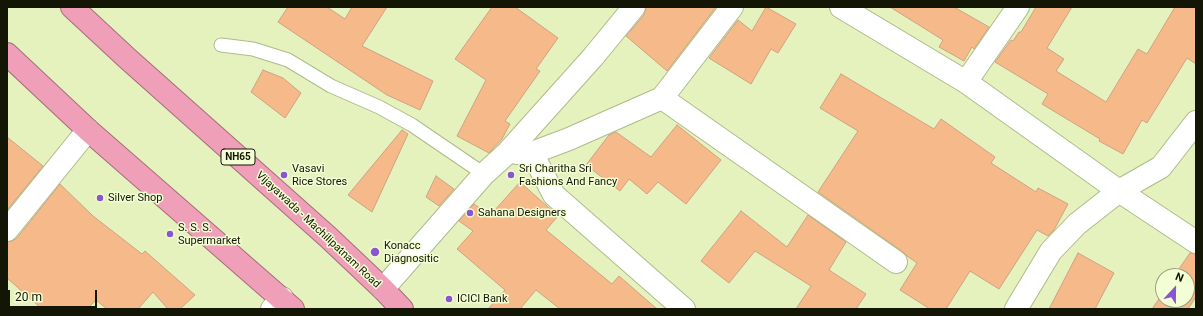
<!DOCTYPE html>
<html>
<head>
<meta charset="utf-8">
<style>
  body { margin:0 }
  #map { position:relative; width:1203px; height:316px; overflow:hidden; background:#e5f2be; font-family:Roboto,sans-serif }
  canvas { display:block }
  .frame { position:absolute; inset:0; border:8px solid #131604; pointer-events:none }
  .north { position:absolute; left:1155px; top:268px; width:40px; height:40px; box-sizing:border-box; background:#f3fed4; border:1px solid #99a181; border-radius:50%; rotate:22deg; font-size:11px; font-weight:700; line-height:16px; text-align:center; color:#131604 }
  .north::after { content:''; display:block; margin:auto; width:14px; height:18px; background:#8857d0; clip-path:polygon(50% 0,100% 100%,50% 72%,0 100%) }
  .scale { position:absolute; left:8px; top:290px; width:89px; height:18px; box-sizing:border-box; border:2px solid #131604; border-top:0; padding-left:5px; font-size:12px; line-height:14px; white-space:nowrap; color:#131604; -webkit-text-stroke:3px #f3fed4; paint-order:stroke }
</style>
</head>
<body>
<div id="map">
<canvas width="1203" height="316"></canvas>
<div class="frame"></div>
<div class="north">N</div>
<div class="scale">20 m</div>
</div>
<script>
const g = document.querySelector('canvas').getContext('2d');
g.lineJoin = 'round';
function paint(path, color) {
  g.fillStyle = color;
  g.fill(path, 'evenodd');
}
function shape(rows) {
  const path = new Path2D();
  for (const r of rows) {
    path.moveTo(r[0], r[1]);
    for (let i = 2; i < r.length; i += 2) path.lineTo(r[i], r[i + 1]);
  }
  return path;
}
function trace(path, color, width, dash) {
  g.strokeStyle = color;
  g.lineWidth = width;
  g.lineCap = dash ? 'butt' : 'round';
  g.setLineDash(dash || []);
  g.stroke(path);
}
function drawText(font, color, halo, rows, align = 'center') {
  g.font = font + ' Roboto,sans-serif';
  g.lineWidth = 3;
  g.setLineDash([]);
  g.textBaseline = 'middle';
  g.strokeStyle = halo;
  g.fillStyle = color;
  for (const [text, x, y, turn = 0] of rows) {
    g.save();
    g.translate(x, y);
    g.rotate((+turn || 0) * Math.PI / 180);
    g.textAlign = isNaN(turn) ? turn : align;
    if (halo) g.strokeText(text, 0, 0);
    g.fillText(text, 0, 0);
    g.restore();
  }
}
const building = shape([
  [288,7,327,7,345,19,352,7,387,7,362,46,433,81,420,110,387,95,278,22,288,7],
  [492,7,515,7,558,38,536,69,540,71,505,121,510,124,502,139,489,153,457,136,486,80,455,59,492,7],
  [646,7,716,7,667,71,626,36,644,15,646,7],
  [766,7,796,24,778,53,771,49,751,84,709,58,738,20,752,31,766,7],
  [890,7,954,7,989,27,974,49,972,47,964,61,939,47,943,40,890,7],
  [1036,7,1072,7,1047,48,1064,59,1056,71,1106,102,1138,49,1147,54,1175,7,1196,7,1196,64,1187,58,1147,123,1142,120,1123,154,1099,141,1100,139,1042,104,1048,94,995,62,1011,40,1013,41,1019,32,1021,32,1036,7],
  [263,70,283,78,301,93,285,118,251,92,263,70],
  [841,74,934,129,941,119,995,157,991,163,1036,192,1038,188,1068,204,1054,230,1048,236,1037,230,999,289,970,271,946,309,930,309,900,290,917,263,907,256,903,252,818,192,858,131,820,108,841,74],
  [677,125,721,160,686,204,658,182,647,194,629,179,620,191,586,165,609,135,616,132,651,157,677,125],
  [402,130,408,134,372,212,348,195,402,130],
  [7,137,43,166,7,210,7,137],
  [436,176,454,189,439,206,426,197,436,176],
  [520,182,558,216,546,230,612,284,619,276,657,309,560,309,536,290,520,309,488,309,505,290,457,249,473,231,459,221,474,204,488,214,492,209,494,211,520,182],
  [60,184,93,216,142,254,145,251,195,295,180,309,168,309,153,292,138,309,107,309,96,300,87,309,42,309,7,278,7,242,12,241,17,238,60,184],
  [741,211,787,247,808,215,846,242,829,270,866,294,856,309,796,309,811,286,755,251,729,283,701,261,741,211],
  [1078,253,1114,273,1095,309,1049,309,1078,253],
  [1190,253,1196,254,1196,297,1188,309,1152,309,1163,293,1163,300,1187,300,1187,276,1174,276,1190,253]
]);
paint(building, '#f6b989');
trace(building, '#cda281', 1);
const lane = shape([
  [221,45,253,49,288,60,331,86,379,107,412,125,484,174]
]);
const street = shape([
  [732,7,662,98,896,262],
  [841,7,966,82,1119,191,1196,242],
  [966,82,1018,7],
  [517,153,532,153,569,139,662,98],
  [532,153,554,195,684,309],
  [7,230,88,130],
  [272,309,282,298],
  [1016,309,1051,251,1077,224,1119,191,1161,167,1196,122]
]);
const secondary = shape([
  [383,289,484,174,506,154,593,57,634,7]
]);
const highway = shape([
  [72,7,128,59,328,237,383,289,402,309],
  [7,54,88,130,293,309]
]);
trace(lane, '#afbb89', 15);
trace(street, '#afbb89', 24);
trace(secondary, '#afbb89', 24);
trace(highway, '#a36f7a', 24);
trace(lane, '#fff', 13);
trace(street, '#fff', 22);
trace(secondary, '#fff', 22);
trace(highway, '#f09fb9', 22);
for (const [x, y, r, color] of [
  [284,175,4,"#8857d0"],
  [511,175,4,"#8857d0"],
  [100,198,4,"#8857d0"],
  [470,213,4,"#8857d0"],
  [170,234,4,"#8857d0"],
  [375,252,5,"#8857d0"],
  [449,299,4,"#8857d0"]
]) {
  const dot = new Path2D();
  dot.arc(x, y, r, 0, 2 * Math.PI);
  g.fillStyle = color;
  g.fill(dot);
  trace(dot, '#f3fed4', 1.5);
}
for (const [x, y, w] of [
  [238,157,34]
]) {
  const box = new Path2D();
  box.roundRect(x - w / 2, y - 8, w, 16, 3);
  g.fillStyle = '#f3fed4';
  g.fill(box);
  trace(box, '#131604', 1);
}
drawText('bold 10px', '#131604', null, [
  ["NH65",238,157]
]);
drawText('11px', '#131604', '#f3fed4', [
  ["Vasavi",292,169],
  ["Rice Stores",292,182],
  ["Sri Charitha Sri",519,169],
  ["Fashions And Fancy",519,182],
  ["Silver Shop",108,198],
  ["Sahana Designers",478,213],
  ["S. S. S.",178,228],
  ["Supermarket",178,241],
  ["Konacc",384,246],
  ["Diagnositic",384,259],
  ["ICICI Bank",457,299]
], 'left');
drawText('11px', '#131604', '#f3fed4', [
  ["Vijayawada - Machilipatnam Road",318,230,43]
]);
</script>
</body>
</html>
